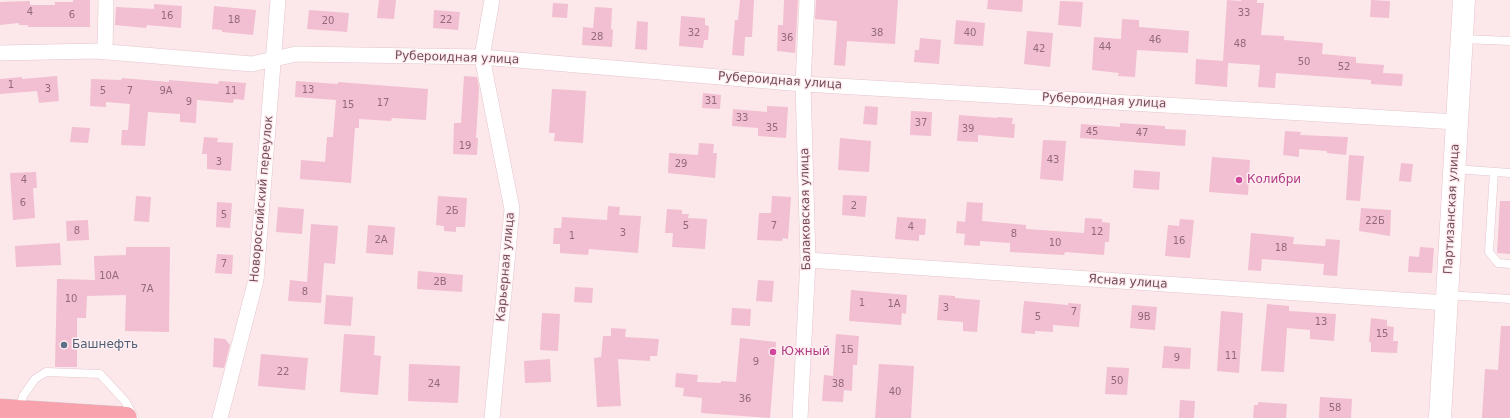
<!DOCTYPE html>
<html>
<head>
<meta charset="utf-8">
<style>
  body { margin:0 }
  canvas { display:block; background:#fce7ea }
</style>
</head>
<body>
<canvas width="1510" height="418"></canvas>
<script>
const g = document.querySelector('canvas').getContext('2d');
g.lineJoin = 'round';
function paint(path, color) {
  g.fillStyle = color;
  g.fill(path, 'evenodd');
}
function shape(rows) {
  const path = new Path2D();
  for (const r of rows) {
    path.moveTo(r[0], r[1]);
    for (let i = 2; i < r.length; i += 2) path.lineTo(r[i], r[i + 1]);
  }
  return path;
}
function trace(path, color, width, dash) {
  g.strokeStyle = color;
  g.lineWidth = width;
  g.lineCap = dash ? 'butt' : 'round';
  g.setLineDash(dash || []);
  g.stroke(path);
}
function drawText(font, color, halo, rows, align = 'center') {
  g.font = font + ' "DejaVu Sans",sans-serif';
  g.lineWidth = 3;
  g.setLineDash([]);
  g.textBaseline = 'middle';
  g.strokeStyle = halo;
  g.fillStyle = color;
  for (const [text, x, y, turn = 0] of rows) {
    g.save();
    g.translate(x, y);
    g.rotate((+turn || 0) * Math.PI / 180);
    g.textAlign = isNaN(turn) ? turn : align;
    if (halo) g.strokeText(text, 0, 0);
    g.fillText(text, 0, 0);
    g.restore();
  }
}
paint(shape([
  [73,0,90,0,90,27,28,27,28,25,19,25,19,23,0,25,0,2,30,1,30,5,55,5,55,2,73,2],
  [379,0,396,0,394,19,377,18],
  [740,0,754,0,752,37,745,37,744,56,732,55,735,20,738,20],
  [784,0,798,0,795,53,777,51,778,25,783,25],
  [816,0,898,0,895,44,847,41,845,66,834,65,837,21,815,19],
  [988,0,1023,0,1022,12,987,9],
  [1227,0,1241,1,1241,0,1257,0,1257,3,1264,3,1261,35,1284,36,1284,40,1323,43,1322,54,1356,57,1356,63,1384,65,1383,73,1403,74,1402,86,1371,84,1371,80,1276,73,1275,88,1258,87,1260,65,1228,63,1227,87,1195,84,1196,59,1223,61],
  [1371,0,1390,1,1389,18,1370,17],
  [1060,1,1083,2,1081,27,1058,25],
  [553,3,568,4,567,18,552,17],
  [154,4,182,6,181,28,147,25,146,28,115,25,116,7,154,9],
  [214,6,256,10,253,35,222,32,222,30,212,29],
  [595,7,612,8,611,29,613,30,612,47,582,45,583,27,593,28],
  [309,10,349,13,347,32,307,29],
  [434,10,460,12,458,30,433,28],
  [681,16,705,18,705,25,709,26,708,40,704,40,703,48,679,46],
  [1122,19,1139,20,1139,27,1189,31,1188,53,1137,50,1135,77,1118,76,1119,73,1092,70,1094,37,1121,39],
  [956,20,985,23,983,46,954,44],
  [637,21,648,22,647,50,635,49],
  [1027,31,1053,33,1050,67,1024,64],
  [920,38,941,40,939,64,914,62,915,50,919,50],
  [57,76,59,101,39,103,37,91,0,94,0,79,22,77,22,79],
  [464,76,477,77,479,88,476,138,478,138,477,155,453,154,454,123,461,123],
  [122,78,169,82,169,80,218,84,219,81,246,83,244,100,234,99,233,103,197,100,196,123,180,122,180,114,148,112,145,146,121,145,122,130,128,130,130,104,106,102,106,107,90,106,91,79,121,80],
  [296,81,338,84,338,82,428,89,426,120,392,118,391,121,359,119,359,128,355,128,351,183,300,179,301,160,325,162,327,137,333,137,336,100,295,97],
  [552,89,586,91,583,143,554,141,555,133,549,133],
  [703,93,721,95,720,109,702,108],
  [767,106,788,107,786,138,758,136,758,128,732,126,733,109,767,112],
  [865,106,878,107,877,125,863,124],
  [911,111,932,112,931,136,910,135],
  [959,115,997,118,997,117,1013,118,1012,124,1015,124,1014,138,978,135,978,142,957,141],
  [1120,123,1165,126,1165,129,1186,130,1185,146,1080,138,1081,124,1120,127],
  [72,127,90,128,88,143,70,142],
  [1285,131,1301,132,1300,135,1348,137,1346,155,1327,153,1327,151,1299,149,1299,157,1283,155],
  [204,137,218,138,217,142,233,143,231,171,207,169,207,154,202,154],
  [840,138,871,141,869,172,838,170],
  [1043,140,1066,141,1063,181,1040,179],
  [699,143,714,144,713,153,717,153,715,178,668,173,669,153,698,155],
  [1349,155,1364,156,1360,201,1346,200],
  [1212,157,1250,160,1248,195,1209,192],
  [1401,163,1413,164,1411,182,1399,181],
  [1134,170,1160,172,1159,190,1133,188],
  [36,172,37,188,33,188,35,218,13,220,10,173],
  [843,195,867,196,865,217,842,215],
  [136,196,151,197,149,222,134,221],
  [438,196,467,198,465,227,456,227,456,232,444,231,444,226,436,225],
  [772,196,791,197,788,239,783,238,782,241,757,240,759,213,771,213],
  [1500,201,1510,201,1510,254,1497,253],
  [217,202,232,203,230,228,216,227],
  [967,202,983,203,982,221,1026,225,1026,229,1084,233,1085,218,1102,219,1102,222,1110,223,1109,242,1105,242,1104,255,1065,252,1064,255,1010,252,1010,243,980,241,980,246,964,245,965,234,956,233,957,221,965,222],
  [608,206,620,207,619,215,641,216,638,253,589,249,588,255,560,253,560,244,553,244,554,228,561,228,562,217,607,220],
  [278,207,304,209,302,234,276,232],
  [1361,208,1391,210,1390,236,1359,231],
  [667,209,682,210,682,214,689,214,688,218,707,219,705,249,672,247,673,233,665,233],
  [897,217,926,219,925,235,919,235,919,241,895,239],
  [1180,219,1194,220,1190,258,1165,256,1168,225,1179,226],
  [88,220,89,240,67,241,66,221],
  [311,224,338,226,335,264,324,263,321,303,288,301,290,280,307,282],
  [368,225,395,227,393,255,366,253],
  [1251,233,1294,237,1293,244,1325,246,1326,239,1340,240,1337,276,1323,275,1324,264,1262,259,1261,271,1248,270],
  [60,243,61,265,16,267,15,246],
  [126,247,170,247,169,332,125,331,126,295,87,296,86,318,77,318,77,367,55,367,57,279,95,280,94,256,126,255],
  [1420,247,1434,248,1432,273,1408,272,1409,256,1419,257],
  [217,254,233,255,232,274,215,273],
  [418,271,463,275,462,292,417,289],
  [758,280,774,281,772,302,756,301],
  [575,287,593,288,592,303,574,302],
  [851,290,907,295,906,314,902,313,901,325,849,321],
  [326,295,353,297,351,326,324,324],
  [939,295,955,296,955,298,980,300,977,332,963,331,963,322,937,320],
  [1024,301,1068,305,1068,303,1081,304,1079,327,1053,325,1053,332,1035,331,1035,334,1021,333],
  [1267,304,1289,306,1289,311,1336,314,1334,341,1310,339,1310,330,1287,328,1284,372,1261,371],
  [1132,305,1157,307,1155,330,1130,328],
  [732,308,751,309,750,326,731,325],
  [1221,311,1243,313,1239,373,1217,371],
  [542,313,560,314,558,351,540,350],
  [1371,318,1387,320,1387,326,1394,327,1393,341,1398,341,1397,353,1371,352,1371,342,1369,342],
  [1501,326,1510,326,1510,418,1482,418,1485,369,1498,370],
  [611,328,626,329,625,337,659,339,657,356,650,356,650,361,618,359,621,406,597,407,594,358,601,357,603,336,611,336],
  [344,334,375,336,374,355,381,356,378,395,340,392],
  [836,334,859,336,857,365,853,365,852,391,844,390,843,402,822,401,824,375,833,376],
  [214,338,225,339,230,345,224,368,213,367],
  [740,338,776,342,770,418,701,413,702,398,683,396,684,388,675,387,676,373,698,375,697,382,721,383,721,381,736,382],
  [1164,346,1191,348,1190,369,1162,368],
  [261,354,308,358,305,390,258,386],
  [550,359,551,382,525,383,524,361],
  [409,364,460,366,458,403,408,401],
  [879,364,914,366,911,418,875,418],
  [1107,367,1129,368,1127,395,1105,394],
  [1320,397,1352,399,1351,418,1319,418],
  [1180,400,1195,401,1194,418,1179,418],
  [1258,402,1287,404,1286,418,1253,418,1254,405,1258,405]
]), '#f1bfd1');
const lane = shape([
  [1463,39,1510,41],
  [1455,169,1510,173],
  [1494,172,1489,252,1498,263,1510,264],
  [1447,295,1510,299],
  [20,410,23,396,35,379,46,372,100,374,125,401,134,417]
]);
const street = shape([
  [105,52,106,0],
  [0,53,96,51,252,64,296,54,482,57,803,84,1457,122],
  [808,260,1447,303],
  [220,418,256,280,278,0],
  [492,418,512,209,482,57,492,0],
  [800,418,808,260,803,84,807,0]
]);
const secondary = shape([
  [1440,418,1464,0]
]);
const primary = shape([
  [0,410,126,418]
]);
trace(lane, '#e3c5cd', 9);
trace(street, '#e3c5cd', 16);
trace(secondary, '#e7c3cd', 23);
trace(primary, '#d3c6cb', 23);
trace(lane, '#fff', 8);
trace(street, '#fff', 15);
trace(secondary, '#fff', 22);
trace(primary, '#f8a2ad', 22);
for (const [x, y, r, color] of [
  [1239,180,4,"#d1479c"],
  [64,345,4,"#5c6f8a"],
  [773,352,4,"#d1479c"]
]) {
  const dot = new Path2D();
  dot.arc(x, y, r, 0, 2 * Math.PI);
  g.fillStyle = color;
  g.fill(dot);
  trace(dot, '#ffeef0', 1.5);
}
drawText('10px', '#946979', null, [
  ["4",30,12],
  ["33",1244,13],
  ["6",72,15],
  ["16",167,16],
  ["18",234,20],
  ["22",446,20],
  ["20",328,21],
  ["32",694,33],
  ["38",877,33],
  ["40",970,33],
  ["28",597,37],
  ["36",787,38],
  ["46",1155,40],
  ["48",1240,44],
  ["44",1105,47],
  ["42",1039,49],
  ["50",1304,62],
  ["52",1344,67],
  ["1",11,85],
  ["3",48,89],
  ["13",308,90],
  ["5",103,91],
  ["7",130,91],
  ["9А",166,91],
  ["11",231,91],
  ["31",711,101],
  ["9",189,102],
  ["17",383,103],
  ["15",348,105],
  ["33",742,118],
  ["37",921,123],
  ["35",772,128],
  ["39",968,129],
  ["45",1092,132],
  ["47",1142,133],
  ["19",465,146],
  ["43",1053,160],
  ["3",219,162],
  ["29",681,164],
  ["4",24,180],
  ["6",23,203],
  ["2",854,206],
  ["2Б",452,211],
  ["5",224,215],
  ["22Б",1375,221],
  ["5",686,226],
  ["7",774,226],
  ["4",911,227],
  ["8",77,231],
  ["12",1097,232],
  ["3",623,233],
  ["8",1014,234],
  ["1",572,236],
  ["2А",381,240],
  ["16",1179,241],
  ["10",1055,243],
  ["18",1281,248],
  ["7",224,264],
  ["10А",109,276],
  ["2В",440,282],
  ["7А",147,289],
  ["8",305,292],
  ["10",71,299],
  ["1",862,303],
  ["1А",894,304],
  ["3",946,308],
  ["7",1074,312],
  ["5",1038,317],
  ["9В",1144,317],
  ["13",1321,322],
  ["15",1382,334],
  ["1Б",847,350],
  ["11",1231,356],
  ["9",1177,358],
  ["9",756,362],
  ["22",283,372],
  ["50",1117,381],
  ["24",434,384],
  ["38",838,384],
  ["40",895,392],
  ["36",745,399],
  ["58",1335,408]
]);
drawText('12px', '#754c5c', '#ffeef0', [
  ["Рубероидная улица",457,58,2],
  ["Рубероидная улица",780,81,4],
  ["Рубероидная улица",1104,101,3],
  ["Новороссийский переулок",262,199,-85],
  ["Балаковская улица",806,209,-91],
  ["Партизанская улица",1452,209,-87],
  ["Карьерная улица",506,267,-85],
  ["Ясная улица",1128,282,4]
]);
drawText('12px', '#b23c85', '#ffeef0', [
  ["Колибри",1247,180],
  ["Южный",781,352]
], 'left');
drawText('12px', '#4e5e75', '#ffeef0', [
  ["Башнефть",72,345]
], 'left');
</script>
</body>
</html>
